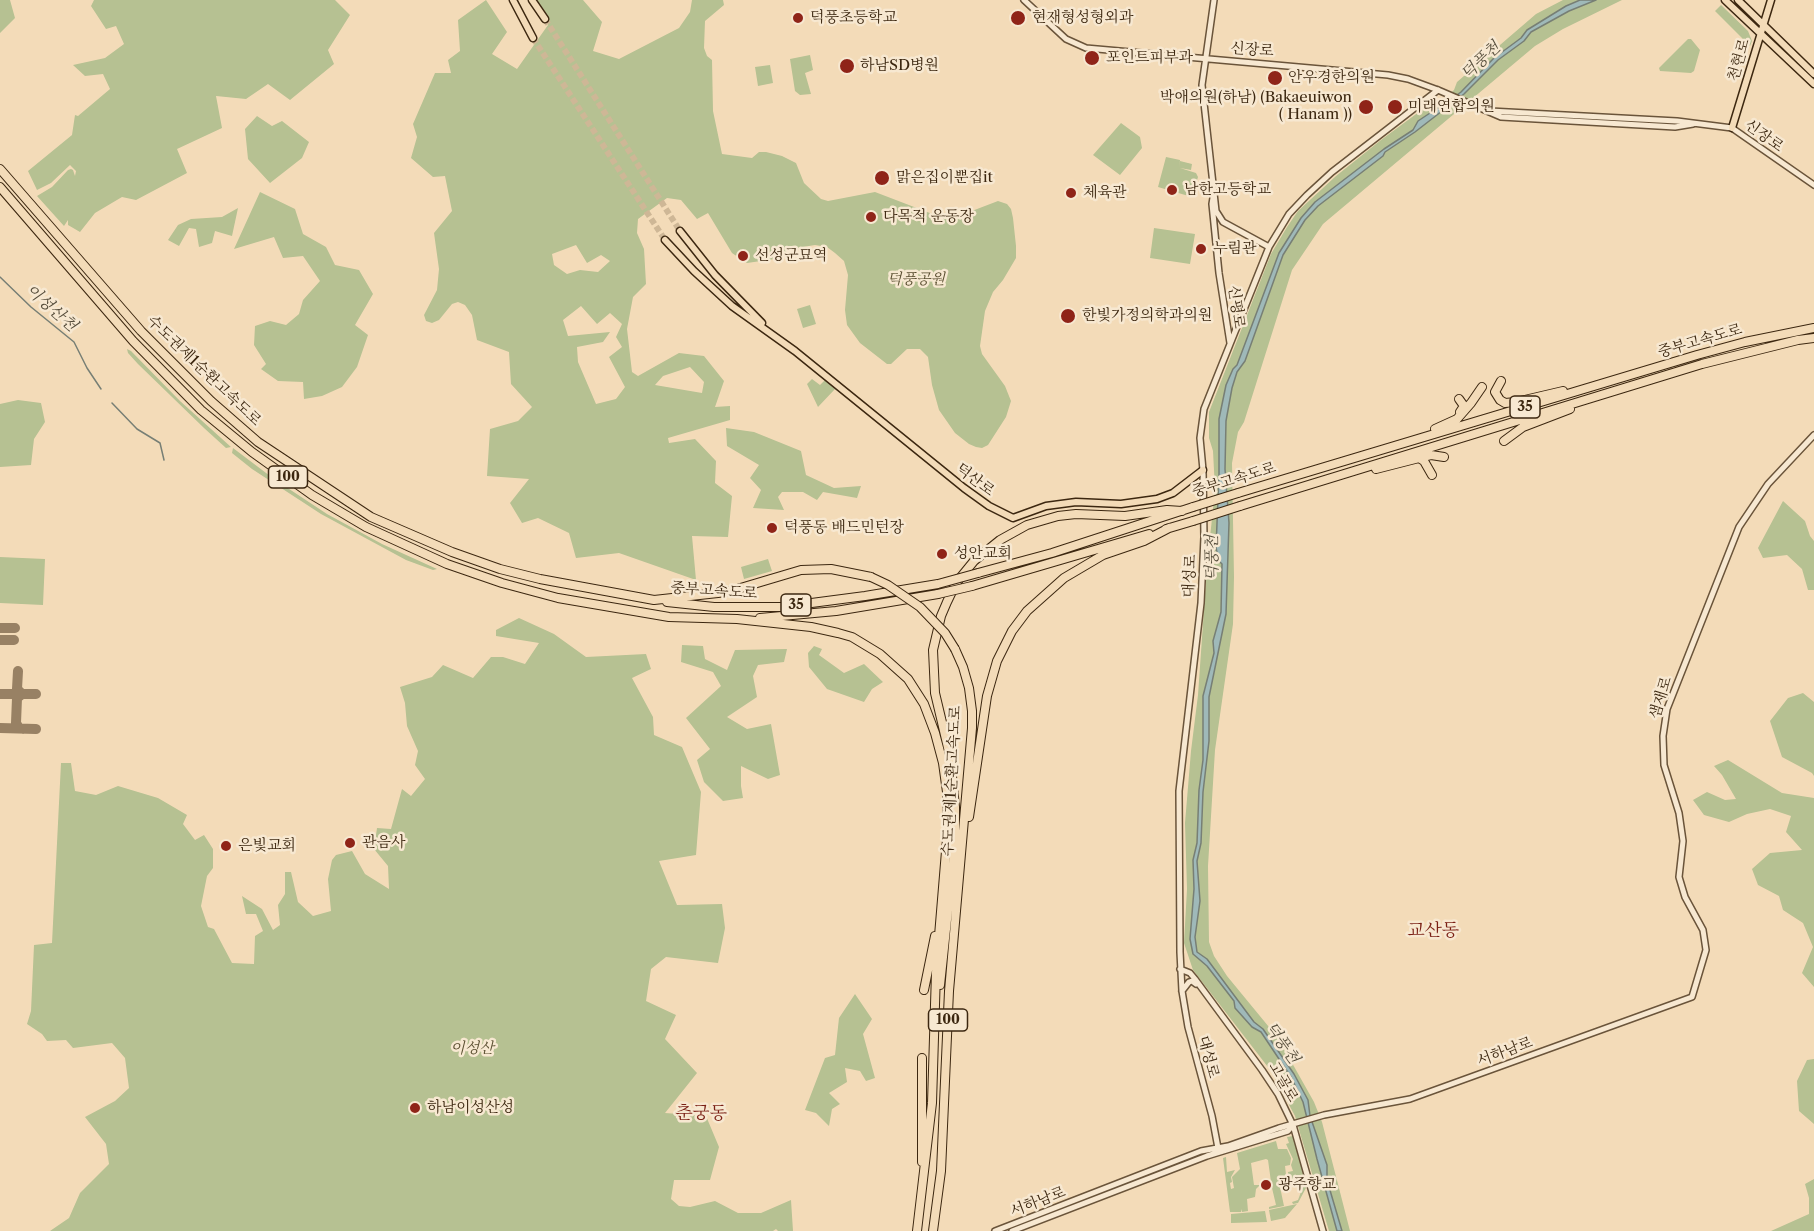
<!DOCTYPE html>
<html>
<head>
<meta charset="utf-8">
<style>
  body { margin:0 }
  canvas { display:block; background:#f3dbb8 }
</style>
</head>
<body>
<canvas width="1814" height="1231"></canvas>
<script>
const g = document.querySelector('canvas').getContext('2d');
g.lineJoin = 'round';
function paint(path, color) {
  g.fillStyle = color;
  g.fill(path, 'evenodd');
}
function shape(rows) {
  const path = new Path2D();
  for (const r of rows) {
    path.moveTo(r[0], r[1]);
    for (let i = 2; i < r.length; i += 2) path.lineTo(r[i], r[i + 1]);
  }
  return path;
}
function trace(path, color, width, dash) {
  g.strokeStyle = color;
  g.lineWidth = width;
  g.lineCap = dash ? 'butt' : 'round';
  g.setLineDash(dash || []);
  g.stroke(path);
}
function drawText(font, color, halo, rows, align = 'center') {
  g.font = font + ' "Libre Caslon Text","Noto Serif KR",serif';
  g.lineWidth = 5;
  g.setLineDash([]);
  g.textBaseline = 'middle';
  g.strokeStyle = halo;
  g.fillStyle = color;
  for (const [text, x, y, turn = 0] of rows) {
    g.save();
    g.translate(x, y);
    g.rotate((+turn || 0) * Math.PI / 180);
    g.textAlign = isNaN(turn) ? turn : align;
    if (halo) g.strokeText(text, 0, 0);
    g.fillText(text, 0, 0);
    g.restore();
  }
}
paint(shape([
  [0,0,10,0,15,18,0,33],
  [94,0,335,0,350,15,328,50,334,64,290,100,268,84,246,99,216,96,222,128,177,149,187,173,136,200,122,197,95,213,80,232,68,225,68,220,64,226,37,196,52,187,68,170,71,169,73,170,75,176,76,171,70,165,51,183,37,190,28,171,72,135,75,115,78,116,110,89,103,74,85,76,73,65,105,58,124,44,116,26,106,29,91,6],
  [486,0,507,32,492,54,517,69,548,25,548,16,537,0,583,0,602,22,593,51,619,59,679,28,690,12,692,0,723,0,724,5,705,21,704,48,707,56,712,60,713,111,722,154,752,158,759,152,766,152,782,156,796,163,804,183,821,199,828,201,875,192,935,215,964,214,998,201,1007,204,1011,209,1013,218,1016,246,1016,258,1003,280,993,292,985,311,980,346,982,354,1005,386,1011,401,1006,417,988,445,982,448,976,447,969,444,955,433,939,410,932,385,928,357,920,349,907,349,891,364,887,364,860,343,847,325,845,310,848,275,844,261,835,253,827,247,815,245,797,248,775,259,747,263,732,253,708,213,697,219,681,200,667,198,638,219,637,233,644,249,646,284,633,297,627,329,632,372,638,376,679,353,704,356,724,381,715,407,730,406,730,420,668,438,669,443,695,439,716,461,715,483,732,496,728,537,692,536,696,580,619,553,576,558,569,533,538,518,522,523,510,503,529,479,487,476,490,429,518,421,532,407,511,384,509,352,477,340,472,315,465,305,458,302,452,304,439,320,432,323,426,321,424,315,437,290,439,269,434,233,452,211,445,176,433,177,411,158,417,137,413,124,435,73,451,73,448,60,460,51,458,20],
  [576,245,587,263,601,255,610,261,598,272,580,270,567,274,554,265,552,254],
  [581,306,597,324,610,313,622,324,616,337,622,347,609,357,625,387,616,399,596,404,578,362,577,347,603,342,610,332,568,336,563,320],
  [690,367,704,382,702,393,655,385,663,376],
  [1563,0,1622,0,1563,29,1535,46,1323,224,1292,270,1244,422,1238,432,1232,463,1234,577,1233,624,1215,750,1208,866,1209,942,1214,956,1227,976,1278,1038,1314,1102,1322,1122,1350,1231,1329,1231,1295,1116,1271,1071,1193,970,1184,943,1187,889,1185,823,1191,751,1198,695,1207,566,1215,490,1213,451,1209,438,1209,412,1271,254,1287,227,1298,211,1336,176,1381,140,1431,103,1445,98,1454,90,1457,82,1536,14],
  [1721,5,1748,31,1752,41,1750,46,1715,11],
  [1688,39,1691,39,1700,50,1694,71,1691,73,1660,71,1659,68],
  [810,55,813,70,805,73,811,94,800,95,795,91,790,59],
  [770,65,773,83,758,86,755,67],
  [257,116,272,126,282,121,309,142,302,158,270,183,248,159,245,129],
  [1121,123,1140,137,1142,148,1120,175,1093,155],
  [1166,157,1180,160,1179,168,1180,161,1192,164,1191,170,1180,168,1196,173,1198,177,1192,197,1158,187],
  [260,192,295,209,303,234,326,247,335,265,359,270,373,294,355,325,368,335,357,367,342,387,322,396,304,399,303,382,278,381,261,369,266,364,254,345,255,326,270,321,286,325,299,314,303,300,320,281,303,256,283,258,274,237,234,249],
  [238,208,232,236,215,231,212,243,199,247,196,229,189,228,179,246,168,240,178,225,191,219,222,217],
  [1154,228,1195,234,1190,264,1150,258],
  [810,305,816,324,803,328,797,309],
  [127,349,131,351,180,401,231,447,226,448,204,428,138,364,128,353],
  [812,379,820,385,825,380,835,389,818,407,807,384],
  [18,400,41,403,45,422,34,439,31,465,0,467,0,404],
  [726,428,754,432,801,451,806,475,834,488,861,486,857,498,823,492,817,500,803,492,782,492,778,497,784,510,753,508,761,490,750,478,759,465,727,446],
  [233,448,274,479,327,514,382,544,437,569,433,570,406,560,321,514,252,469,232,453],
  [1783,501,1805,521,1810,536,1814,541,1814,590,1808,590,1802,569,1787,555,1763,558,1758,548],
  [0,557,45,559,43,605,0,603],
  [768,559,772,571,744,579,741,567],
  [519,618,554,634,586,657,646,654,651,669,632,678,653,717,654,735,682,747,701,792,696,855,659,861,677,905,722,904,725,928,718,963,666,957,651,969,646,1001,676,1015,665,1039,697,1073,665,1113,706,1116,719,1147,710,1180,674,1180,671,1199,679,1206,690,1207,715,1201,738,1213,761,1213,791,1200,793,1231,778,1231,776,1229,773,1231,50,1231,69,1218,80,1193,109,1164,106,1144,85,1117,115,1101,129,1088,125,1058,112,1043,73,1048,66,1040,47,1041,42,1034,27,1024,31,1011,34,945,52,943,61,763,71,763,75,791,96,795,118,786,158,798,187,815,183,824,195,840,204,835,213,849,213,868,207,876,201,906,208,927,214,929,232,963,254,964,255,936,263,931,256,914,246,914,242,896,262,909,273,930,280,925,278,905,285,894,285,872,291,872,298,902,313,916,331,911,328,879,332,860,336,855,352,851,365,874,389,889,388,866,374,849,377,828,391,829,402,789,411,796,425,779,415,765,418,751,407,726,405,703,400,687,432,677,443,665,473,678,491,657,503,657,525,664,539,643,496,636,496,630],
  [682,645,703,646,705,659,727,670,735,650,787,649,784,662,758,665,753,676,757,697,727,717,747,729,771,724,780,775,768,779,741,766,741,786,743,798,723,801,704,782,697,760,710,749,686,718,721,686,713,672,681,662],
  [814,646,822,649,819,655,844,673,864,664,883,682,872,689,864,702,827,689,809,667,808,653],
  [1803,693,1814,702,1814,776,1812,773,1782,757,1770,721,1788,698],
  [1728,760,1782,793,1814,798,1814,987,1802,973,1813,947,1803,923,1783,910,1779,896,1758,885,1752,869,1770,853,1802,850,1786,832,1791,816,1770,809,1747,814,1729,822,1704,815,1693,800,1707,792,1725,800,1736,799,1722,775,1714,766],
  [855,994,872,1019,863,1034,875,1078,866,1081,860,1071,845,1068,847,1082,829,1093,840,1104,832,1109,829,1126,816,1113,805,1110,825,1058,835,1055,839,1018],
  [1814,1059,1814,1124,1799,1111,1797,1081,1807,1060],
  [1293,1136,1307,1186,1298,1203,1293,1204,1292,1202,1298,1200,1301,1192,1296,1182,1289,1183,1288,1180,1288,1172,1293,1171,1291,1165,1293,1159,1286,1144,1289,1143,1287,1137],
  [1276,1141,1278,1149,1287,1149,1291,1158,1290,1165,1285,1166,1287,1183,1280,1187,1284,1206,1269,1209,1269,1207,1276,1205,1272,1188,1265,1183,1271,1182,1268,1160,1266,1159,1251,1163,1254,1185,1260,1185,1256,1189,1255,1197,1247,1199,1248,1211,1242,1212,1241,1209,1241,1212,1230,1212,1223,1158,1226,1157,1227,1172,1235,1170,1231,1177,1232,1182,1230,1183,1231,1189,1234,1188,1232,1177,1240,1169,1237,1153],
  [1814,1179,1814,1231,1771,1231,1809,1214,1809,1198,1805,1184],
  [1297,1204,1285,1218,1271,1221,1269,1210],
  [1265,1211,1267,1222,1231,1223,1231,1214]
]), '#b6c192');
const water = shape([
  [1580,0,1596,0,1569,11,1531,32,1524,41,1498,60,1464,94,1415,132,1385,152,1383,156,1318,206,1305,220,1283,255,1245,361,1237,372,1232,388,1226,421,1225,469,1229,523,1226,614,1209,697,1209,741,1203,792,1201,843,1197,861,1200,901,1195,937,1197,952,1207,959,1254,1022,1263,1029,1294,1074,1308,1100,1310,1116,1327,1165,1327,1180,1342,1231,1337,1231,1317,1159,1303,1102,1291,1077,1261,1032,1252,1027,1235,1008,1234,1001,1207,966,1193,954,1190,939,1194,889,1193,860,1197,843,1199,790,1203,760,1203,696,1214,653,1213,641,1221,612,1222,564,1219,561,1216,548,1219,474,1219,419,1226,385,1233,369,1237,365,1279,253,1301,218,1315,202,1384,149,1413,130,1418,121,1430,113,1431,109,1439,108,1461,92,1494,58,1521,38,1527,30,1566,6,1580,0]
]);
paint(water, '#9fb9b9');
trace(water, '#777f75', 1.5);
trace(shape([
  [0,277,31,307,74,342,87,368,101,389],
  [112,403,137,429,160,443,164,460]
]), '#777f75', 1.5);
trace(shape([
  [0,628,15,628],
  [0,640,14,640],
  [18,671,17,689,22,694,17,698,16,723,19,728,23,729],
  [0,694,36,694],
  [0,728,36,729]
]), '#988164', 10);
trace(shape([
  [545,19,680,231],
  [533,38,665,240]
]), '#ceb796', 6, [6, 3]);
const minor = shape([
  [1024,0,1066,39,1086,48,1388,75,1408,79,1438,90,1501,117,1675,127,1693,124],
  [1214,0,1202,85,1216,211,1223,222,1269,247],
  [1490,111,1677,121,1732,128,1814,185],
  [1213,198,1212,204,1219,273,1230,343],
  [1180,969,1190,973,1195,979,1262,1070,1278,1094,1293,1125,1323,1231],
  [1182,991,1189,982,1192,981,1196,984],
  [1218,1148,1212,1116,1188,1027,1182,991,1180,952,1179,791,1201,603,1204,537,1203,470,1200,438,1204,409,1269,247,1289,214,1307,195,1332,172,1438,90],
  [995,1231,1201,1151,1228,1146,1279,1128,1324,1115,1410,1099,1692,997,1706,950,1703,930,1685,897,1679,877,1683,841,1679,813,1664,765,1663,736,1667,709,1739,527,1768,484,1814,435],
  [1012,1231,1207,1156,1288,1131,1293,1125]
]);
const major = shape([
  [513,0,533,38],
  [532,0,545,19],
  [1725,0,1814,84],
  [1738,0,1814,74],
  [1732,128,1771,0],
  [680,231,715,275,762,323],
  [665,240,694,271,732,306,795,351,964,488,989,506,1013,518,1046,506,1076,502,1121,504,1157,499,1173,493,1203,470]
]);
const highway = shape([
  [0,169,141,331,211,401,258,442,371,517,452,552,500,569,540,579,654,600,727,592,801,570,831,569,871,577],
  [0,187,133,341,201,410,252,452,312,495,366,527,447,564,502,583,558,598,669,617,737,619,811,627,838,633,852,637,880,654,908,679,924,704,935,733,943,763,947,792,948,827,936,972,932,1103,917,1231],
  [1501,381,1495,392,1500,400,1505,403,1516,402,1563,391],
  [1459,399,1464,406,1460,412],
  [1435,429,1457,419,1471,403,1482,387],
  [1504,441,1523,427,1570,409],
  [1419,458,1431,455,1444,457],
  [1376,469,1419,458,1424,461,1432,475],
  [1238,493,1697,355,1745,342,1814,328],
  [1240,506,1702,364,1798,340,1814,338],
  [1166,529,1193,521],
  [978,573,1052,553,1193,507],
  [972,586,1149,534],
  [667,602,714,607,781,607,865,596,938,584],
  [760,618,836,611,938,594],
  [969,817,987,696,997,661,1012,631,1027,611,1064,578,1103,555,1144,541,1169,528],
  [940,985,955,845,955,807,950,756,935,693,933,650,941,616,947,602,956,583,974,561,1000,540,1027,525,1058,516,1076,514,1125,516,1167,510,1182,511],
  [924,990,935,936],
  [922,1058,922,1162],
  [933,1231,941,1171,949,991,972,728,972,711,969,688,963,667,955,649]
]);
trace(minor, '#6a543a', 8);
trace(major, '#3c2710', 9);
trace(highway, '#3c2710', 10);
trace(minor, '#f7e8d1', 5);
trace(major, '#f3dbb8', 6);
trace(highway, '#f3dbb8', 8);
const highwayBridge = shape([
  [1193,507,1238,493],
  [1193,521,1240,506],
  [871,577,888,585,920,607,945,633,955,649],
  [938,584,978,573],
  [938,594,972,586]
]);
trace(highwayBridge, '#3c2710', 10, []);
trace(highwayBridge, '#f3dbb8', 8);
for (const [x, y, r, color] of [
  [798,18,6,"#8f2418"],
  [1018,18,8,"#8f2418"],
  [1092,58,8,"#8f2418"],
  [847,66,8,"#8f2418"],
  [1275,78,8,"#8f2418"],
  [1366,107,8,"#8f2418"],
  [1395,107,8,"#8f2418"],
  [882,178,8,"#8f2418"],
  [1172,190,6,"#8f2418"],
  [1071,193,6,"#8f2418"],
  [871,217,6,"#8f2418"],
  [1201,249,6,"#8f2418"],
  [743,256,6,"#8f2418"],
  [1068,316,8,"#8f2418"],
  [772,528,6,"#8f2418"],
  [942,554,6,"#8f2418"],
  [350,843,6,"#8f2418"],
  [226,846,6,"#8f2418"],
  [415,1108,6,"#8f2418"],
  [1266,1185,6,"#8f2418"]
]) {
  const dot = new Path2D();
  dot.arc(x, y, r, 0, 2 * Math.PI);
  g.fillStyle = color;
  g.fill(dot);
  trace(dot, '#f7e8d1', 2);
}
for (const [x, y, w] of [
  [1525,407,30],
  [288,477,39],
  [796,605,30],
  [948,1020,39]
]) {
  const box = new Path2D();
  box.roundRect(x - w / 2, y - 11, w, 22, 4.5);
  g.fillStyle = '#f7e8d1';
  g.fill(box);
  trace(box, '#3c2710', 1.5);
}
drawText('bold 14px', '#3c2710', null, [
  ["35",1525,407],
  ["100",288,477],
  ["35",796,605],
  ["100",948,1020]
]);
drawText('15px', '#3c2710', '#f7e8d1', [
  ["덕풍초등학교",810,18],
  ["현재형성형외과",1032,18],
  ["포인트피부과",1106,58],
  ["하남SD병원",860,66],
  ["안우경한의원",1288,78],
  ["박애의원(하남) (Bakaeuiwon",1352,98,"right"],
  ["( Hanam ))",1352,115,"right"],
  ["미래연합의원",1408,107],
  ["맑은집이뿐집it",896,178],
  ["남한고등학교",1184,190],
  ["체육관",1083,193],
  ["다목적 운동장",883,217],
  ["누림관",1213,249],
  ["선성군묘역",755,256],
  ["한빛가정의학과의원",1082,316],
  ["덕풍동 배드민턴장",784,528],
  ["성안교회",954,554],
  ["관음사",362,843],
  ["은빛교회",238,846],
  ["하남이성산성",427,1108],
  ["광주향교",1278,1185]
], 'left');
drawText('15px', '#3c2710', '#f7e8d1', [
  ["신장로",1252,50,4],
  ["천현로",1739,60,-74],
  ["신장로",1764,136,36],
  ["신평로",1236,307,82],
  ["중부고속도로",1700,341,-16],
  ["수도권제1순환고속도로",204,371,44],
  ["덕산로",975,480,37],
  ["중부고속도로",1234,480,-17],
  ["대성로",1190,576,-87],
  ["중부고속도로",714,591,4],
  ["샘재로",1661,698,-73],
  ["수도권제1순환고속도로",952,781,-87],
  ["서하남로",1505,1052,-20],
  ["대성로",1208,1057,75],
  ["고골로",1283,1082,60],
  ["서하남로",1038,1202,-21]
]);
drawText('italic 15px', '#5a4e30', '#f7e8d1', [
  ["덕풍공원",916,280],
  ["이성산",472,1049]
]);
drawText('italic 16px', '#554c3a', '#f7e8d1', [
  ["덕풍천",1481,61,-43],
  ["이성산천",51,308,41],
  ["덕풍천",1212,558,-90],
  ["덕풍천",1282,1043,55]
]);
drawText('18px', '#7a1f14', '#f7e8d1', [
  ["교산동",1433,931],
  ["춘궁동",701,1114]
]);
</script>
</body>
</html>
